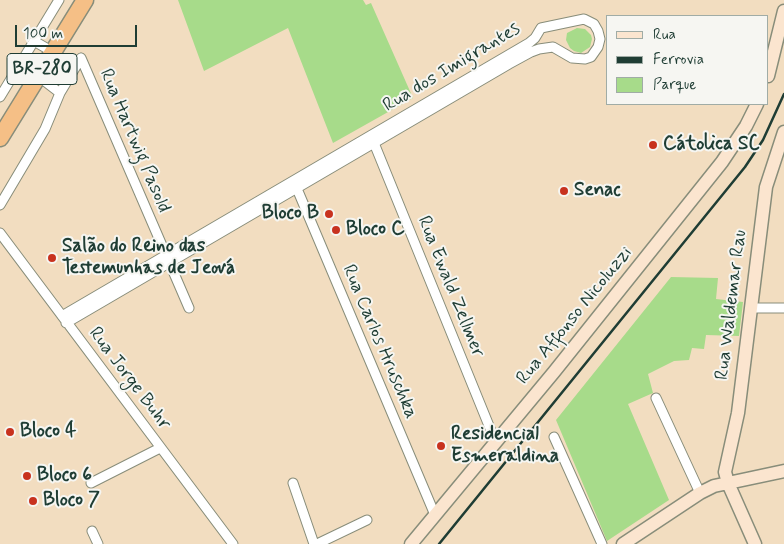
<!DOCTYPE html>
<html>
<head>
<meta charset="utf-8">
<style>
  body { margin:0 }
  #map { position:relative; width:784px; height:544px; overflow:hidden; background:#f2ddc0; font-family:Mynerve,sans-serif }
  canvas { display:block }
  .legend { position:absolute; left:606px; top:15px; width:162px; height:90px; box-sizing:border-box; background:#f6f6f2; border:1px solid #a0aca6; margin:0; padding:6px 9px; list-style:none; font-size:15px; color:#1f3d34 }
  .legend li { display:flex; align-items:center; gap:10px; height:25px }
  .legend b { width:25px; border:1px solid #a0aca6 }
  .scale { position:absolute; left:15px; top:25px; width:122px; height:22px; box-sizing:border-box; border:2px solid #1f3d34; border-top:0; padding-left:6px; font-size:15px; line-height:18px; white-space:nowrap; color:#1f3d34; -webkit-text-stroke:4px #f6f6f2; paint-order:stroke }
</style>
</head>
<body>
<div id="map">
<canvas width="784" height="544"></canvas>
<ul class="legend">
<li><b style="height:6px;background:#fbe5cf"></b>Rua</li>
<li><b style="height:6px;background:#1f3d34"></b>Ferrovia</li>
<li><b style="height:14px;background:#a7db8a"></b>Parque</li>
</ul>
<div class="scale">100 m</div>
</div>
<script>
const g = document.querySelector('canvas').getContext('2d');
g.lineJoin = 'round';
function paint(path, color) {
  g.fillStyle = color;
  g.fill(path, 'evenodd');
}
function shape(rows) {
  const path = new Path2D();
  for (const r of rows) {
    path.moveTo(r[0], r[1]);
    for (let i = 2; i < r.length; i += 2) path.lineTo(r[i], r[i + 1]);
  }
  return path;
}
function trace(path, color, width, dash) {
  g.strokeStyle = color;
  g.lineWidth = width;
  g.lineCap = dash ? 'butt' : 'round';
  g.setLineDash(dash || []);
  g.stroke(path);
}
function drawText(font, color, halo, rows, align = 'center') {
  g.font = font + ' Mynerve,sans-serif';
  g.lineWidth = 4;
  g.setLineDash([]);
  g.textBaseline = 'middle';
  g.strokeStyle = halo;
  g.fillStyle = color;
  for (const [text, x, y, turn = 0] of rows) {
    g.save();
    g.translate(x, y);
    g.rotate((+turn || 0) * Math.PI / 180);
    g.textAlign = isNaN(turn) ? turn : align;
    if (halo) g.strokeText(text, 0, 0);
    g.fillText(text, 0, 0);
    g.restore();
  }
}
paint(shape([
  [178,0,363,0,366,5,371,3,413,98,333,143,288,28,204,71],
  [577,28,585,29,591,35,592,39,590,47,581,53,574,51,570,48,566,40,567,33],
  [671,277,718,278,716,299,743,302,739,336,706,335,704,349,692,348,689,360,674,361,648,374,653,393,628,404,669,500,607,541,556,420]
]), '#a7db8a');
const street = shape([
  [34,41,53,52],
  [81,58,189,308],
  [38,76,60,93],
  [0,97,59,0],
  [374,143,496,443],
  [295,184,435,515],
  [0,205,45,129,60,93,81,58],
  [0,233,233,544],
  [751,308,784,308],
  [62,316,529,43,535,38,541,28,584,19,594,24,598,31,600,39,598,47,591,57,585,59,572,58,553,47,539,49,531,52,509,64,66,323],
  [656,398,700,493],
  [554,437,602,544],
  [91,483,160,448],
  [293,483,314,544],
  [92,531,98,544],
  [317,544,367,520]
]);
const secondary = shape([
  [768,76,784,11],
  [411,544,554,372,722,162,746,126,757,104],
  [623,544,700,493,714,486,784,471],
  [755,544,728,483,725,472,738,413,766,187,784,132]
]);
const highway = shape([
  [0,138,85,0]
]);
trace(street, '#888d7a', 11);
trace(secondary, '#888d7a', 15);
trace(highway, '#888d7a', 19);
trace(street, '#fff', 9);
trace(secondary, '#fbe5cf', 12);
trace(highway, '#f5bf86', 16);
trace(shape([
  [439,544,745,167,763,140,784,94]
]), '#1f3d34', 2.5);
for (const [x, y, r, color] of [
  [653,145,5,"#c8321e"],
  [564,191,5,"#c8321e"],
  [329,214,5,"#c8321e"],
  [336,230,5,"#c8321e"],
  [52,258,5,"#c8321e"],
  [10,432,5,"#c8321e"],
  [441,446,5,"#c8321e"],
  [27,476,5,"#c8321e"],
  [33,501,5,"#c8321e"]
]) {
  const dot = new Path2D();
  dot.arc(x, y, r, 0, 2 * Math.PI);
  g.fillStyle = color;
  g.fill(dot);
  trace(dot, '#f6f6f2', 2);
}
for (const [x, y, w] of [
  [42,69,70]
]) {
  const box = new Path2D();
  box.roundRect(x - w / 2, y - 15.5, w, 31, 4);
  g.fillStyle = '#f6f6f2';
  g.fill(box);
  trace(box, '#1f3d34', 1);
}
drawText('bold 18px', '#1f3d34', null, [
  ["BR-280",42,69]
]);
drawText('19px', '#1f3d34', '#f6f6f2', [
  ["Rua dos Imigrantes",452,68,-31],
  ["Rua Hartwig Pasold",134,141,67],
  ["Rua Ewald Zellmer",450,287,68],
  ["Rua Waldemar Rau",732,305,-83],
  ["Rua Affonso Nicoluzzi",575,316,-51],
  ["Rua Carlos Hruschka",379,342,67],
  ["Rua Jorge Buhr",129,379,53]
]);
drawText('bold 19px', '#1f3d34', '#f6f6f2', [
  ["Cátolica SC",663,145],
  ["Senac",574,191],
  ["Bloco B",319,214,"right"],
  ["Bloco C",346,230],
  ["Salão do Reino das",62,247],
  ["Testemunhas de Jeová",62,269],
  ["Bloco 4",20,432],
  ["Residencial",451,435],
  ["Esmeraldina",451,457],
  ["Bloco 6",37,476],
  ["Bloco 7",43,501]
], 'left');
</script>
</body>
</html>
